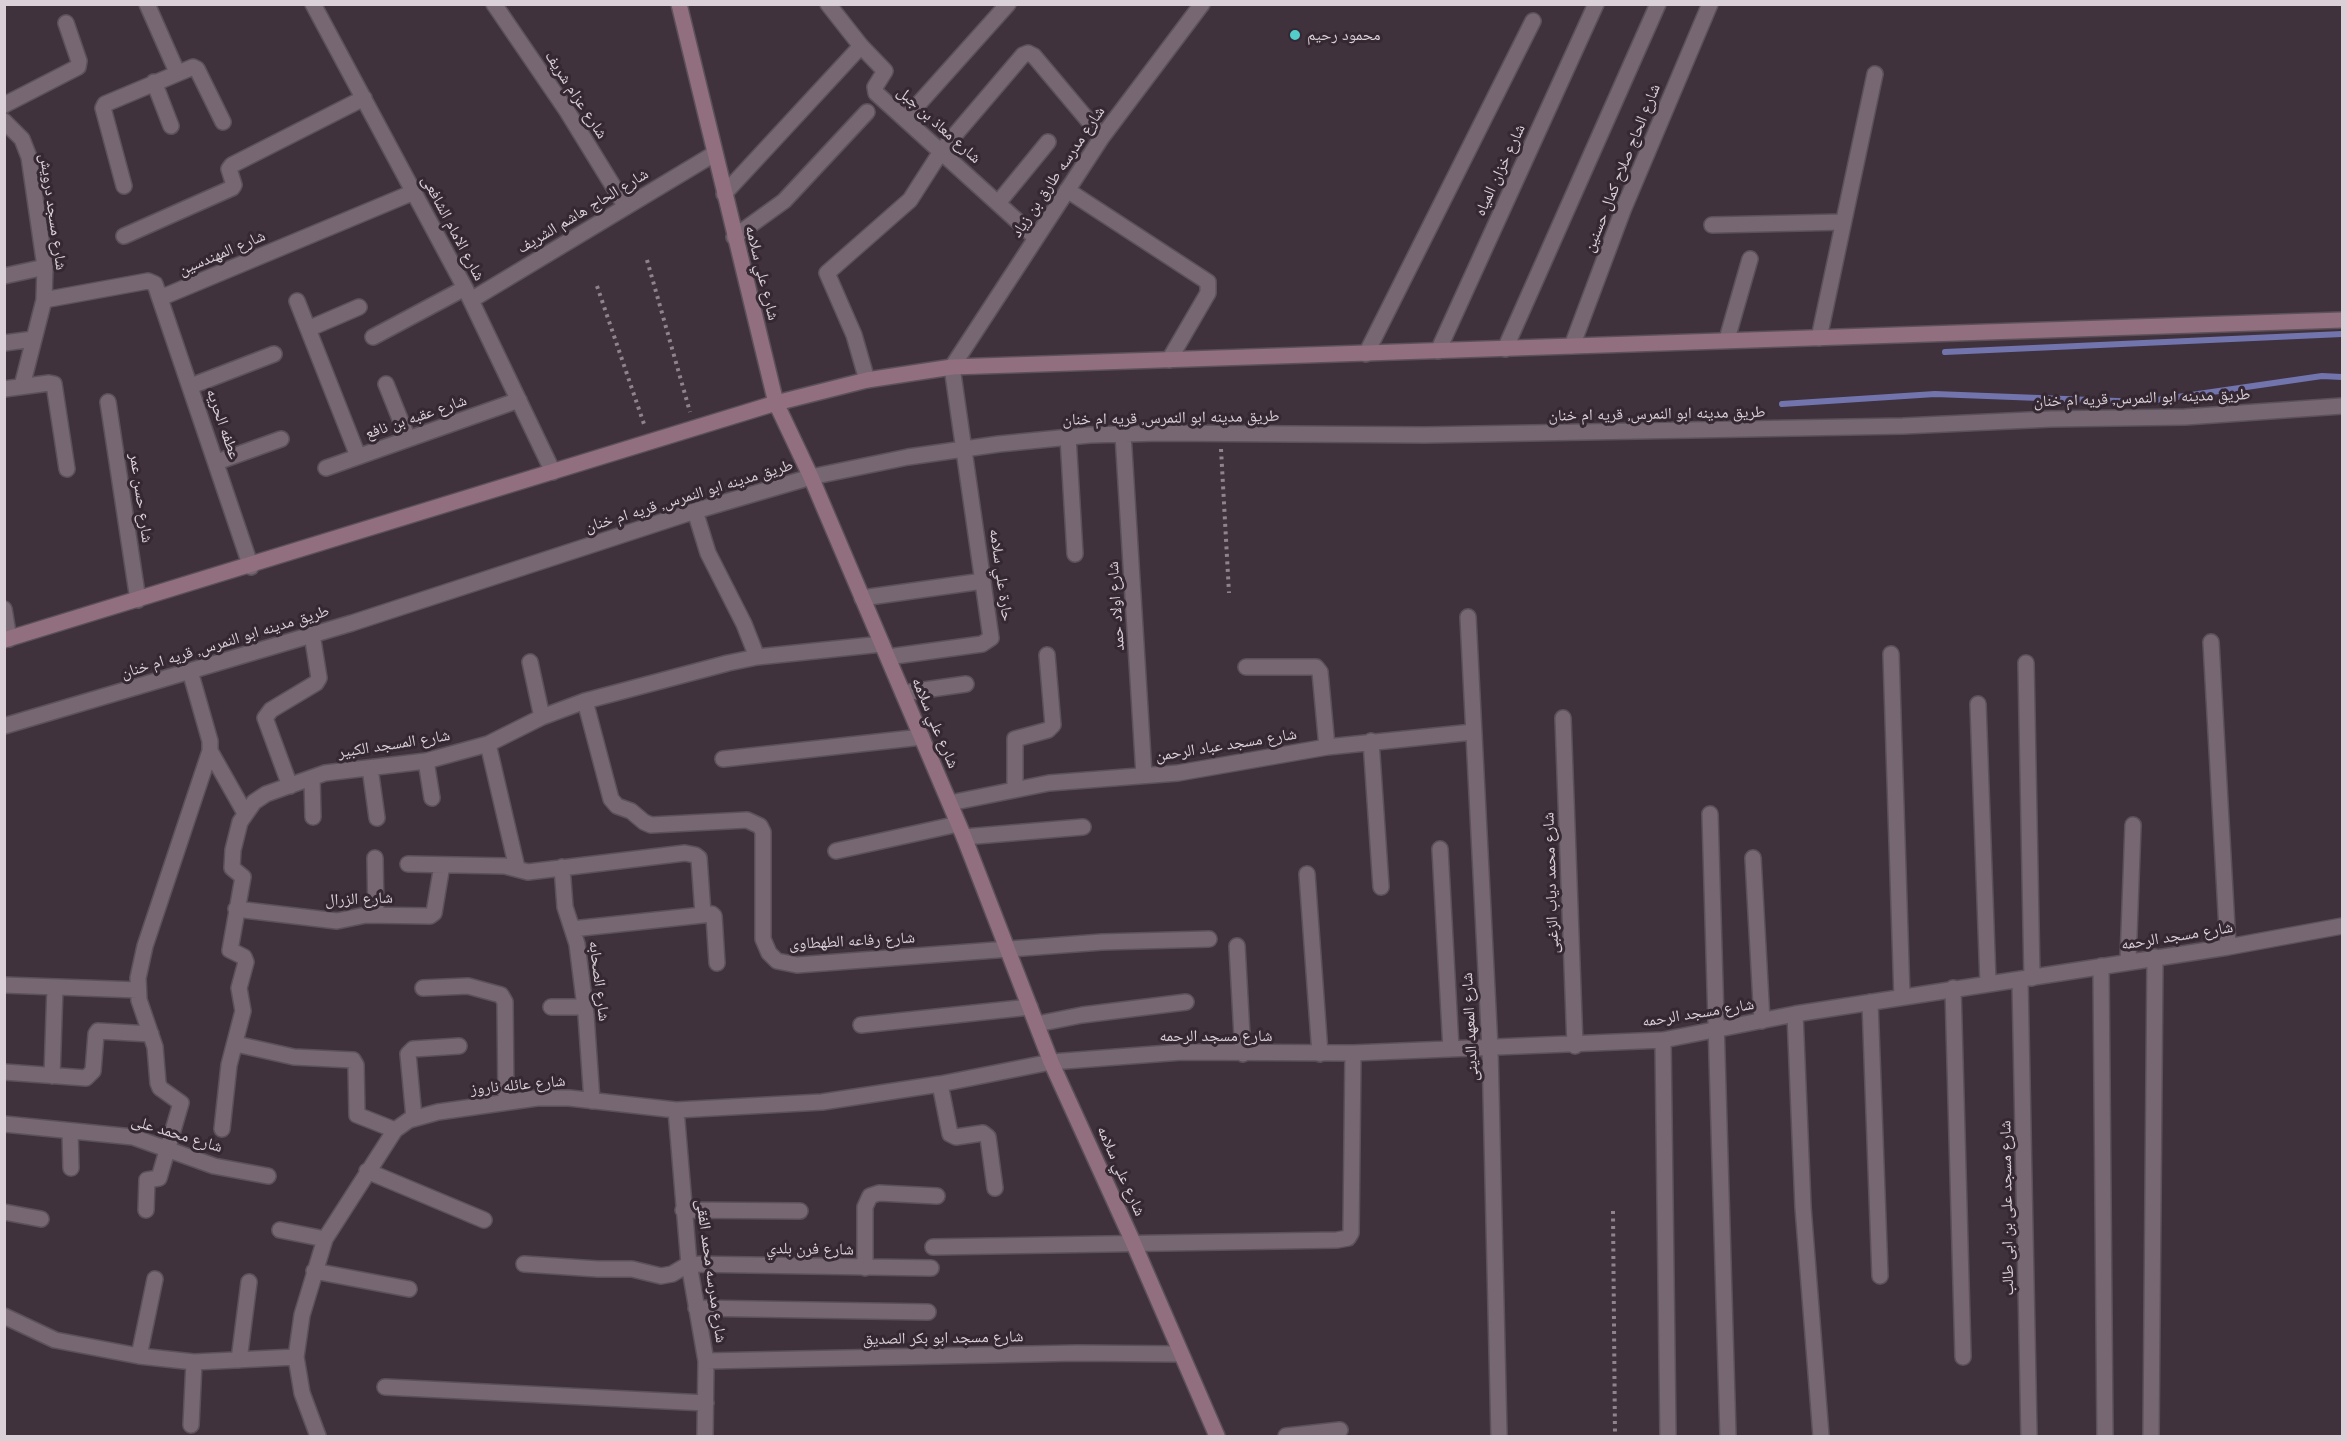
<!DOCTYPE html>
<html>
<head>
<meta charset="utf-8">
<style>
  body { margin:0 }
  #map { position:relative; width:2347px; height:1441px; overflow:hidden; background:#3f323d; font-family:Quicksand,sans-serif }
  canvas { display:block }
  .frame { position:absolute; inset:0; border:6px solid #dad1d8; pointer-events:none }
</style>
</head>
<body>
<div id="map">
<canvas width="2347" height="1441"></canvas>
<div class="frame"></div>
</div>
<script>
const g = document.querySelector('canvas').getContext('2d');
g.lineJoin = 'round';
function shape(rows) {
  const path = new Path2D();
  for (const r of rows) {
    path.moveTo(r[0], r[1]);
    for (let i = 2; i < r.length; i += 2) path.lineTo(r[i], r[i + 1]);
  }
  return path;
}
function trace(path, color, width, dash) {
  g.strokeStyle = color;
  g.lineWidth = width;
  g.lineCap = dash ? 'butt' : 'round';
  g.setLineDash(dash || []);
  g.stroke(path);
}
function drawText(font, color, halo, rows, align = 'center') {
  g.font = font + ' Quicksand,"Noto Naskh Arabic",sans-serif';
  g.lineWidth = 6;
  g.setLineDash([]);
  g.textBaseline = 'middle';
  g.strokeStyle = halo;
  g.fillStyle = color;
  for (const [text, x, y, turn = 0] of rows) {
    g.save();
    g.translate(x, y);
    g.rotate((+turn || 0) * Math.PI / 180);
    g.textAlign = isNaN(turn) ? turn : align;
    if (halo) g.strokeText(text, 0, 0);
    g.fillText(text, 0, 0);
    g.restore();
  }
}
trace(shape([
  [1945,352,2342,334],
  [1782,404,1935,394,2143,402,2322,376,2342,377]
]), '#7274ad', 6);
const street = shape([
  [147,4,177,72],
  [313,4,465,288,553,472],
  [494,4,567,111,626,207],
  [828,4,861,46,885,71,875,87,876,93,1035,237],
  [154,82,171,126],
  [4,105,78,67,79,61,66,23],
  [905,119,1008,4],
  [4,121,22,139,29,157,45,267,44,300,22,386],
  [124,186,103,108,105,104,193,67,197,69,223,122],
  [1067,190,1208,282,1208,293,1169,360],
  [724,194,861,46],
  [998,203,1048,142],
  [1712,225,1843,222],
  [124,236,232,188,234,185,229,169,232,165,364,98],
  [734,237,784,201,867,112],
  [4,276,45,267],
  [158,293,251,567],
  [44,300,148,281,155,284,158,293,165,296,414,192],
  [471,300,714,154],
  [297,301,358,456],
  [308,329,359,307],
  [373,337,465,288],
  [1819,338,1875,74],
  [1727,339,1750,259],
  [4,343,34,339],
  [1572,346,1623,210,1710,4],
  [1505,349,1658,4],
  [1438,351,1596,4],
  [1366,354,1533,21],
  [867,380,854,335,827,273,910,200,942,150,1023,55,1028,53,1034,56,1102,137],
  [386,384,408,439],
  [191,386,274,354],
  [4,389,49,383,54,384,67,469],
  [108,402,138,600],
  [1123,434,1144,775],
  [1068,437,1075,554],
  [217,462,281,439],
  [326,468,519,400],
  [695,511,708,553,744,624,757,657],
  [862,598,983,581],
  [4,609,9,639],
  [1468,617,1490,1049,1499,1436],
  [2211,642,2228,947],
  [1891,654,1902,997],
  [888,657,982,644,991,638,952,367,1102,137,1202,4],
  [530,662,542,717],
  [2026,663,2032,978],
  [1246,667,1316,667,1320,672,1327,747],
  [903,693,966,684],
  [585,701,611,799,617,806,631,811,644,822,651,825,747,820,760,826,763,832,763,939,769,953,777,961,797,965,1102,942,1209,939],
  [1978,704,1988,983],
  [1563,718,1575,1046],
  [4,726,352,623,695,511,811,477,908,457,999,444,1090,435,1160,433,1425,435,1903,426,2051,419,2185,417,2342,406],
  [1371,741,1381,887],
  [488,744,517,868],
  [210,751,245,813],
  [723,759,922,737],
  [426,761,432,798],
  [370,768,377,818],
  [312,778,313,817],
  [290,786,265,718,271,710,316,683,319,678,312,634],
  [1015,788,1015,739,1048,730,1053,725,1047,655],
  [950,803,1049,783,1178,773,1327,747,1473,732],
  [1710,814,1728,1436],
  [964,837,1083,827],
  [1440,849,1451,1049],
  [836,851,958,824],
  [375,858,376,915],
  [1753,858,1762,1021],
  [408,864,505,866,528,872,685,853,695,855,699,858,703,914],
  [562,867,565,907,577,944,586,1015,592,1101],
  [1307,874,1320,1054],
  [236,909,337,921,366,915,430,916,434,913,442,865],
  [572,929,712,914,714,916,717,963],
  [1237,946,1243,1054],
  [2128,961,2133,825],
  [2101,966,2105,1436],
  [2020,980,2029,1436],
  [4,985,138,990],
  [423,988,468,986,501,995,505,1002,506,1101],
  [1953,988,1963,1357],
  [1870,1002,1880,1276],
  [551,1007,584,1007],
  [1795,1014,1803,1207,1821,1436],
  [1037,1024,1082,1015,1186,1002],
  [861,1025,1030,1007],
  [1663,1040,1668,1436],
  [236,1044,294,1057,353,1060,356,1065,357,1115,395,1130],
  [4,1072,86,1078,93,1071,96,1034,98,1031,151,1034],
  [52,1076,55,987],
  [940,1084,950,1134,956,1137,983,1133,988,1137,995,1188],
  [676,1110,689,1264,706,1361,705,1436],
  [414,1118,408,1054,413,1049,459,1046],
  [4,1124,133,1137,214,1166,268,1176],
  [222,1129,229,1065,243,1011,239,988,246,962,244,957,230,950,243,877,232,868,233,850,240,822,254,802,266,794,325,773,426,761,488,744,542,717,585,701,728,663,757,657,882,644],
  [70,1131,71,1168],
  [367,1171,484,1220],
  [146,1210,147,1180,159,1178,181,1103,160,1088,158,1083,155,1047,139,1000,138,978,145,946,210,751,210,741,190,671],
  [683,1210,800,1211],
  [4,1212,41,1219],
  [280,1230,325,1239],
  [933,1247,1337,1240,1348,1238,1351,1233,1353,1053],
  [524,1264,598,1269,632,1269,661,1276,672,1274,689,1264,931,1268],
  [865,1268,865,1207,870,1196,879,1193,937,1196],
  [314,1271,409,1289],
  [696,1308,928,1312],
  [4,1316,55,1340,139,1356,194,1362,296,1357],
  [139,1356,155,1279],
  [239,1360,249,1282],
  [706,1361,1077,1353,1181,1354],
  [385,1387,706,1403],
  [191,1425,194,1362],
  [318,1436,302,1393,296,1357,302,1315,325,1239,395,1130,409,1120,438,1112,537,1098,569,1098,676,1110,822,1102,940,1084,1051,1062,1182,1052,1353,1053,1663,1040,1795,1014,2228,947,2342,926],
  [1286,1436,1340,1430],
  [2151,1436,2155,957]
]);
const secondary = shape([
  [679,4,776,403,811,477,964,837,1051,1062,1133,1242,1217,1436],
  [4,640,776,403,867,380,952,367,2342,320]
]);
trace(street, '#5c515a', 18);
trace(secondary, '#5c515a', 18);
trace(shape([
  [647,260,690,412],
  [597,286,645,427],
  [1221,449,1229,593],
  [1613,1211,1615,1436]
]), '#8f848d', 4, [3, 4.5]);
trace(street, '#766773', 15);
trace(secondary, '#926f7e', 15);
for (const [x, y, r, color] of [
  [1295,35,6,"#53cdca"]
]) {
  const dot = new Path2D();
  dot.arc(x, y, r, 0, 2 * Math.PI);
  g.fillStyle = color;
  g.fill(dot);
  trace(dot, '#352832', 2);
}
drawText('16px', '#dad1d8', '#352832', [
  ["محمود رحيم",1307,35]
], 'left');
drawText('16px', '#dad1d8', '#352832', [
  ["شارع عزام شريف",576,95,57],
  ["شارع معاذ بن جبل",939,125,42],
  ["شارع الحاج صلاح كمال حسنين",1622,168,-68],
  ["شارع خزان المياه",1500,170,-65],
  ["شارع مدرسه طارق بن زياد",1058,172,-56],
  ["شارع الحاج هاشم الشريف",583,211,-31],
  ["شارع مسجد درويش",53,212,82],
  ["شارع الامام الشافعى",453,228,62],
  ["شارع المهندسين",222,253,-23],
  ["شارع علي سلامه",762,273,76],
  ["طريق مدينه ابو النمرس, قريه ام خنان",2142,398,-2],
  ["طريق مدينه ابو النمرس, قريه ام خنان",1657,414,-1],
  ["شارع عقبه بن نافع",416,417,-19],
  ["طريق مدينه ابو النمرس, قريه ام خنان",1171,418,-1],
  ["عطفه الحريه",223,424,71],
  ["طريق مدينه ابو النمرس, قريه ام خنان",689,496,-17],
  ["شارع حسن عمر",141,498,82],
  ["حارة علي سلامه",1001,575,82],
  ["شارع اولاد حمد",1116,606,-94],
  ["طريق مدينه ابو النمرس, قريه ام خنان",225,642,-17],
  ["شارع علي سلامه",935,723,67],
  ["شارع المسجد الكبير",394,744,-9],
  ["شارع مسجد عباد الرحمن",1226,745,-9],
  ["شارع محمد دياب الزغبى",1551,883,-92],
  ["شارع الزرال",359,899,-2],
  ["شارع مسجد الرحمه",2177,936,-9],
  ["شارع رفاعه الطهطاوى",852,941,-3],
  ["شارع الصحابه",599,981,83],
  ["شارع مسجد الرحمه",1698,1013,-9],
  ["شارع المعهد الدينى",1470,1027,-93],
  ["شارع مسجد الرحمه",1216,1036],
  ["شارع عائله ناروز",518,1085,-5],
  ["شارع محمد على",177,1134,17],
  ["شارع علي سلامه",1121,1171,66],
  ["شارع مسجد على بن ابى طالب",2007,1208,-91],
  ["شارع فرن بلدي",810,1249,1],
  ["شارع مدرسه محمد الفقى",711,1271,82],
  ["شارع مسجد ابو بكر الصديق",943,1338,-1]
]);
</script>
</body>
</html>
